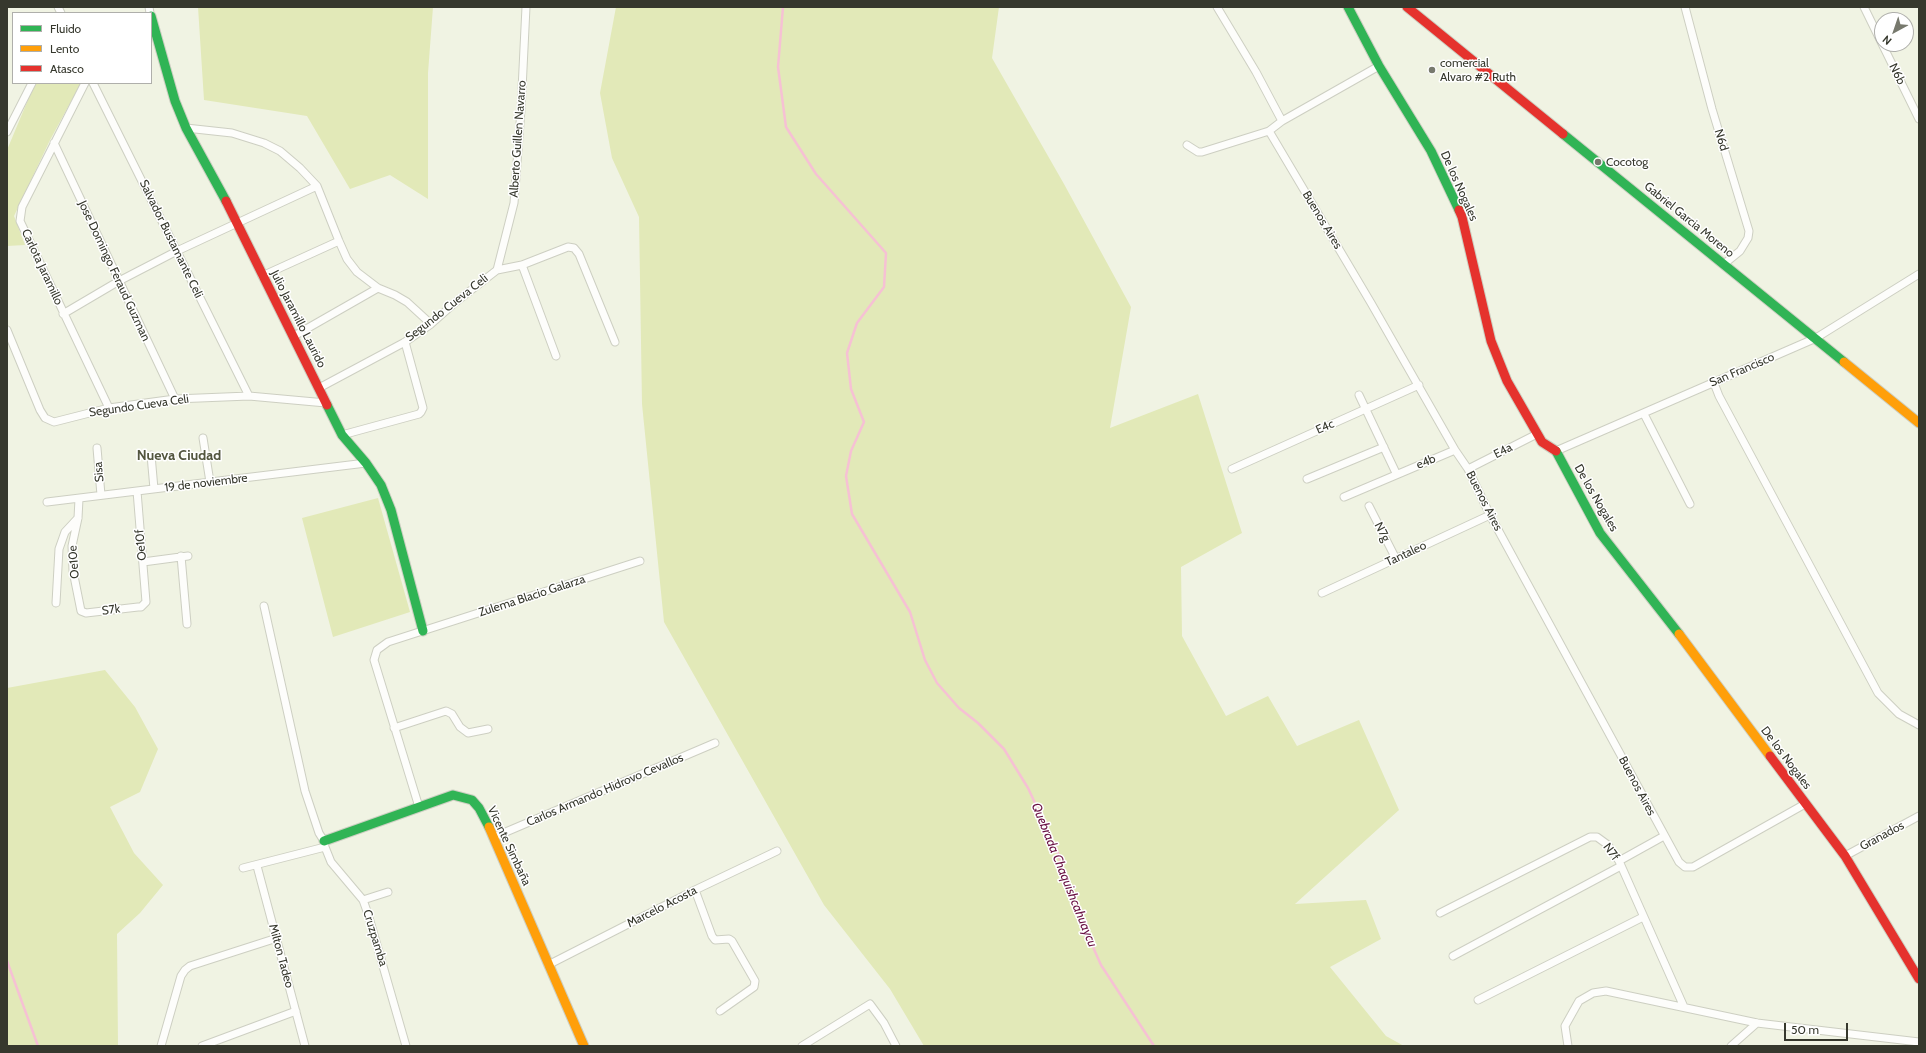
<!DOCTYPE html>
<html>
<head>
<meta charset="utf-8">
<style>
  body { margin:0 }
  #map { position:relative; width:1926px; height:1053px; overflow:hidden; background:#f0f3e3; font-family:Cabin,sans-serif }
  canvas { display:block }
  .frame { position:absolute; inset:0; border:8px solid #36382d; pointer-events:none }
  .legend { position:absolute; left:12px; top:12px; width:140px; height:72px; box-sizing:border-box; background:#fff; border:1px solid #afafab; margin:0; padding:5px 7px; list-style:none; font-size:12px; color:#36382d }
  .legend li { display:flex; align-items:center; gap:8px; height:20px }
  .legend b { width:20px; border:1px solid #afafab }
  .north { position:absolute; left:1874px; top:12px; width:40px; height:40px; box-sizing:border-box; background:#fff; border:1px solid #afafab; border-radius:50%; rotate:220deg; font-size:11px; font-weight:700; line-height:16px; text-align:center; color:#36382d }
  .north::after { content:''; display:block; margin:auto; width:14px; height:18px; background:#77796d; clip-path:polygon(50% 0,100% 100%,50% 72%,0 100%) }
  .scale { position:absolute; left:1784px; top:1023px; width:64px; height:18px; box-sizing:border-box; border:2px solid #36382d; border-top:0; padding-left:5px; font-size:12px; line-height:14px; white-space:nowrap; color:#36382d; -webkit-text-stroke:3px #fff; paint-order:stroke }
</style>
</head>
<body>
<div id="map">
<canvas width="1926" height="1053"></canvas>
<div class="frame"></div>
<ul class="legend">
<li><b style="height:5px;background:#30b455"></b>Fluido</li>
<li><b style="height:5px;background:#ff9f0a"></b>Lento</li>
<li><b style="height:5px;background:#e5322d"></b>Atasco</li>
</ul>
<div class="north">N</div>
<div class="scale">50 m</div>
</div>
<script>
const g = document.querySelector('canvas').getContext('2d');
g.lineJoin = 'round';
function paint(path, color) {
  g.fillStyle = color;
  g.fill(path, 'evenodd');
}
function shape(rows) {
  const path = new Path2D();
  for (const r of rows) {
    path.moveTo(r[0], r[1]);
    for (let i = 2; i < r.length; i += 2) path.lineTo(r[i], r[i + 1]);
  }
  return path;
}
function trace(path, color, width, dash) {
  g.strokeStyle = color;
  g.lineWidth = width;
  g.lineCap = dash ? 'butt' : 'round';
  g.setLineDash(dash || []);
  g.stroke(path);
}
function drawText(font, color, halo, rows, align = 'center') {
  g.font = font + ' Cabin,sans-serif';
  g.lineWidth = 3;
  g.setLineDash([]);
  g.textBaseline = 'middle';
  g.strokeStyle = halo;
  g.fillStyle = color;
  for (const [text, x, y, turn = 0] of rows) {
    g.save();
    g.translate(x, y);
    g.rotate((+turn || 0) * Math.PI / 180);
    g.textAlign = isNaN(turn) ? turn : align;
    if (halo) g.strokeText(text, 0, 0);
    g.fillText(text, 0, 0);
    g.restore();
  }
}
paint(shape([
  [198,7,433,7,428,73,428,199,390,175,350,189,307,116,204,100],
  [616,7,999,7,992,58,1064,184,1131,307,1110,428,1198,394,1242,533,1181,567,1182,636,1226,716,1268,696,1297,746,1359,720,1399,810,1295,904,1366,900,1381,939,1330,967,1386,1036,1404,1046,924,1046,890,989,824,905,664,622,642,404,639,217,612,158,600,93],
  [35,83,81,83,50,140,14,216,25,245,7,246,7,150],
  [378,498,410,612,333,637,302,518],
  [105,670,135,707,158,749,140,792,110,807,134,853,163,885,140,913,117,934,118,1046,7,1046,7,688]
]), '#e2e9b8');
trace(shape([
  [783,7,778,67,786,127,816,174,886,253,884,287,857,323,847,353,851,389,864,422,851,451,846,476,852,514,910,612,925,660,937,683,959,708,978,723,1004,749,1028,788,1057,850,1073,902,1101,965,1154,1046],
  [7,961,38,1046]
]), '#f6c1d4', 2.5);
const street = shape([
  [58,7,61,13],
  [149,7,150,13],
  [1217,7,1256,72,1282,121],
  [1685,7,1712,109,1749,231,1748,238,1740,251,1724,264],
  [1864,7,1919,119],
  [1379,66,1282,121,1269,131,1371,303,1455,450,1468,469,1490,515,1679,862,1685,867,1693,867,1805,804],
  [85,83,22,207,20,221,109,408],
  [93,83,249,396],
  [186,128,232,133,264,143,280,151,300,168,317,186,339,241,347,259,357,272,378,288,395,295,407,302,431,324],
  [7,132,32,83],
  [54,143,175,399],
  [1187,145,1198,152,1202,152,1269,131],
  [522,265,556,356],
  [497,270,514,203,521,110,526,7],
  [262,276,339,241],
  [63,314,119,281,177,251,317,186],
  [7,330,40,410,45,418,54,422,109,408,175,399,249,396,326,403],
  [294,336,378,288],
  [1714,383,1719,396,1878,693,1899,714,1919,725],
  [319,388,405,342,431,324,457,301,497,270,522,265,568,247,574,248,579,254,615,342],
  [1359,395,1396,473],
  [1644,414,1690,504],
  [342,435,419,414,421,412,423,408,405,342],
  [203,438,210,482],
  [97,448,101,495],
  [1556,451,1816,338,1919,274],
  [151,455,154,489],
  [1232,469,1419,385],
  [1468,469,1537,434],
  [1307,479,1384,447],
  [1344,497,1455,450],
  [79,499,78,518,72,546,73,571,81,611,86,613,138,607,141,607,146,602,137,491],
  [47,502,366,463],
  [1369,506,1396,559],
  [181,556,187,624],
  [143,562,188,556],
  [1322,593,1490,515],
  [56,603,59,549,65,532,78,518],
  [264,606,305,791,319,833,324,841,325,847,331,862,363,900,368,914,406,1046],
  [394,728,446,711,452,714,460,727,468,733,488,729],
  [419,807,374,660,377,650,388,642,640,561],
  [494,837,715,743],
  [1845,856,1919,816],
  [1619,861,1664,836],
  [257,866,305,1046],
  [243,868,325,847],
  [695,890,712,936,715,940,729,939,732,941,755,981,754,987,720,1011],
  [363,900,388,892],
  [1440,913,1590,837,1597,837,1608,845,1619,861,1684,1007],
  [1453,956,1621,866],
  [548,965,695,890,777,851],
  [1478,1000,1643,917],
  [161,1046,181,976,185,970,190,966,277,938],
  [202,1046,296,1011],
  [802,1046,870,1004,884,1023,896,1046],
  [1568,1046,1565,1026,1579,1001,1593,993,1606,991,1757,1023,1919,1042],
  [1731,1046,1757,1023]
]);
const fast = shape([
  [1348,7,1379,66,1431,151,1459,210],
  [151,16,175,101,186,128,226,201],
  [1563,134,1844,362],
  [327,405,342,435,366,463,381,485,391,510,423,631],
  [1556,451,1600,533,1679,634],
  [324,841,453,795,472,800,479,808,489,827]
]);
const slow = shape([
  [1844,362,1919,423],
  [1679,634,1770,756],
  [489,827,584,1046]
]);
const jam = shape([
  [1407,7,1563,134],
  [226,201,327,405],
  [1459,210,1462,217,1491,341,1507,381,1542,442,1556,451],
  [1770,756,1845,856,1919,979]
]);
trace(street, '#cdcfc2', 9);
trace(fast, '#cdcfc2', 11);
trace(slow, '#cdcfc2', 11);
trace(jam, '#cdcfc2', 11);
trace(street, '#fdfdfb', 7);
trace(fast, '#30b455', 9);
trace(slow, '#ff9f0a', 9);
trace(jam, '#e5322d', 9);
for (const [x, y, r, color] of [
  [1432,70,4,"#77796d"],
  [1598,162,4,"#77796d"]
]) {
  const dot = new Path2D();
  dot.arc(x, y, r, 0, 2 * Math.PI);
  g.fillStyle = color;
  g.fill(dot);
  trace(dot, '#fff', 1.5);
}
drawText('12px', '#36382d', '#fff', [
  ["comercial",1440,63],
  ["Alvaro #2 Ruth",1440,77],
  ["Cocotog",1606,162]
], 'left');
drawText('12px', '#36382d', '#fff', [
  ["N6b",1897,74,64],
  ["Alberto Guillen Navarro",518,139,-86],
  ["N6d",1721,140,73],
  ["De los Nogales",1459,186,66],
  ["Buenos Aires",1322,220,59],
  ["Gabriel Garcia Moreno",1689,220,39],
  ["Salvador Bustamante Celi",171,239,64],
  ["Carlota Jaramillo",42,267,65],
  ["Jose Domingo Feraud Guzman",114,271,65],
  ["Segundo Cueva Celi",447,308,-38],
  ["Julio Jaramillo Laurido",298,319,63],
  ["San Francisco",1742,370,-23],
  ["Segundo Cueva Celi",139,406,-8],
  ["E4c",1325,427,-24],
  ["E4a",1503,451,-27],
  ["e4b",1426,462,-23],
  ["Sisa",99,472,-95],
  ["19 de noviembre",206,483,-7],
  ["De los Nogales",1596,498,60],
  ["Buenos Aires",1484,501,63],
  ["N7g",1382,532,63],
  ["Oe10f",141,545,-95],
  ["Tantaleo",1406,554,-25],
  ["Oe10e",74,562,-94],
  ["Zulema Blacio Galarza",532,596,-18],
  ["S7k",111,610,-7],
  ["De los Nogales",1786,758,53],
  ["Buenos Aires",1637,786,62],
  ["Carlos Armando Hidrovo Cevallos",605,790,-23],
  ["Granados",1882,836,-28],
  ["Vicente Simbaña",509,846,65],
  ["N7f",1611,852,53],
  ["Marcelo Acosta",662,907,-27],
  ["Cruzpamba",375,938,73],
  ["Milton Tadeo",281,956,75]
]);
drawText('italic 13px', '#6a1244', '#fff', [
  ["Quebrada Chaquishcahuaycu",1064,875,68]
]);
drawText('bold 14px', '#52553e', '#fff', [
  ["Nueva Ciudad",179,456]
]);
</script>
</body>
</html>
